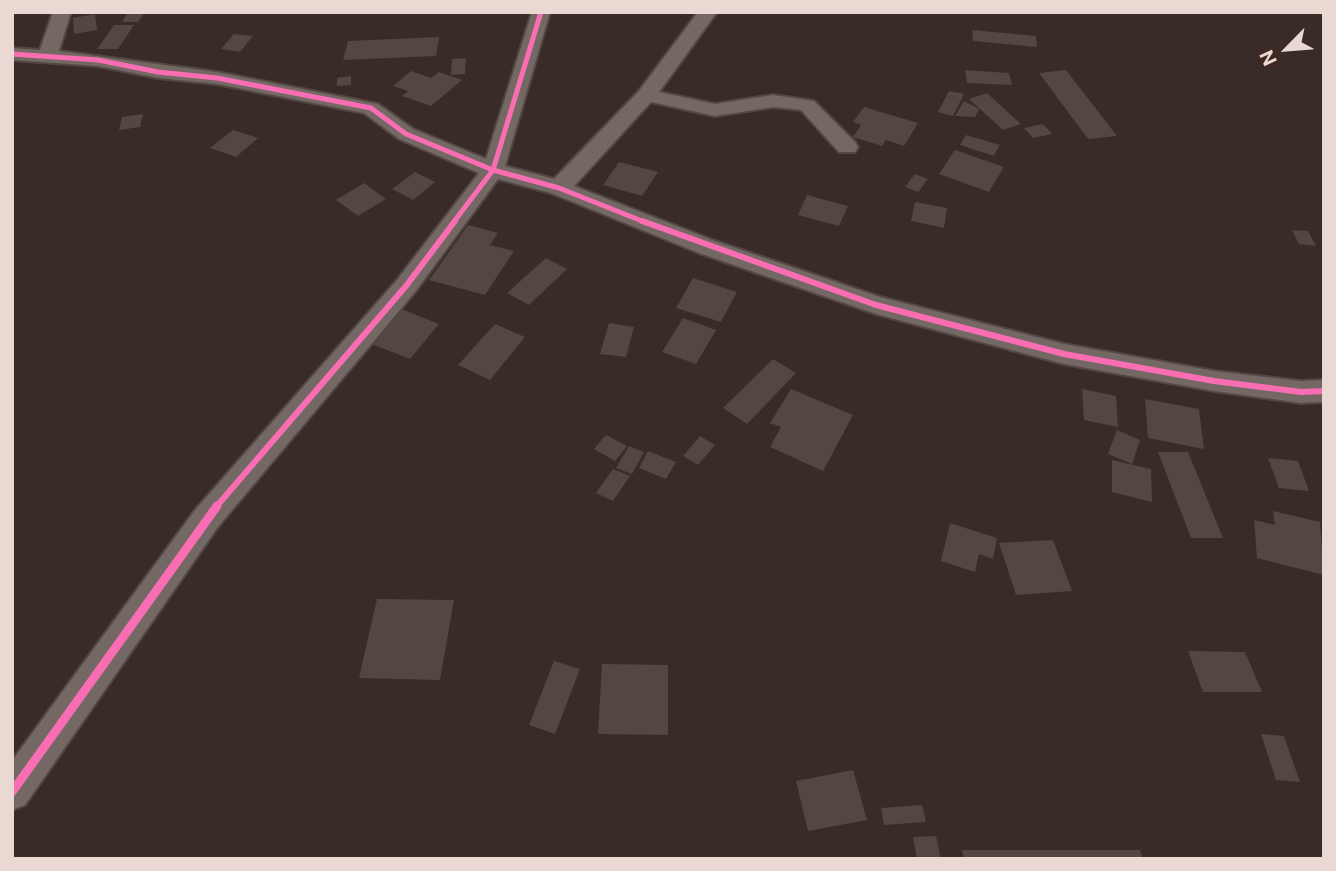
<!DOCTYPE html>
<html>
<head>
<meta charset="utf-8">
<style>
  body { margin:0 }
  #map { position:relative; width:1336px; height:871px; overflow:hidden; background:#392b27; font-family:"Public Sans",sans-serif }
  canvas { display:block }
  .frame { position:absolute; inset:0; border:14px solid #ead8d3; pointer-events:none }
  .north { position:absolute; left:1252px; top:14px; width:70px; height:70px; -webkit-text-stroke:5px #41271f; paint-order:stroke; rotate:245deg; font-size:19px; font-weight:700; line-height:28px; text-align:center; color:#ead8d3 }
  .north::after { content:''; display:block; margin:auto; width:24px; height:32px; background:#ead8d3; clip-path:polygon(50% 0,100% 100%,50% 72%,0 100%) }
</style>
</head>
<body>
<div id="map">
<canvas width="1336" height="871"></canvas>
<div class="frame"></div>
<div class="north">N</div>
</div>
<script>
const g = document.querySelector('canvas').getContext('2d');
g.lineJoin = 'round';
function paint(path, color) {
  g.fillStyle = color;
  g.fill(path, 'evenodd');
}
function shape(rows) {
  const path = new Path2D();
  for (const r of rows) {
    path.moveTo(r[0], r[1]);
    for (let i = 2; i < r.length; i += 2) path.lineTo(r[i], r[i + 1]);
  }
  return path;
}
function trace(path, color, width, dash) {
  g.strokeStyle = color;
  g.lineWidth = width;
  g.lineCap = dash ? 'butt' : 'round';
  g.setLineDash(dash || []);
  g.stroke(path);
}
paint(shape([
  [128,12,145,12,138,22,122,22],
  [95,14,97,30,74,34,73,18],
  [114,25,134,25,118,49,97,49],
  [972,30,1036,36,1037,47,973,41],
  [234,34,253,36,240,52,221,49],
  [439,37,436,56,343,60,348,41],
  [466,58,465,74,451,75,452,59],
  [965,70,1009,73,1012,85,967,83],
  [1066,70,1117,136,1088,139,1039,73],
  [411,71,431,78,439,72,462,80,431,106,402,96,408,91,393,86],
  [351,76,351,85,337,86,337,78],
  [949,91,964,94,953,116,938,112],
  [987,93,1021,124,1003,130,969,99],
  [964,101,979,109,975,117,955,116],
  [864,107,918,123,904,146,886,140,882,146,853,137,861,125,853,122],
  [143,114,140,127,119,130,122,117],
  [1043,124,1052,134,1033,138,1024,128],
  [233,130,258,138,236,157,210,148],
  [966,135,1000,145,994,156,960,145],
  [955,150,1004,167,989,192,939,174],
  [619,162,658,172,642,196,603,185],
  [415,172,435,182,413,200,392,189],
  [915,174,928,179,918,192,905,187],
  [364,183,386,199,358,216,336,200],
  [807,195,848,206,839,226,798,215],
  [915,202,947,208,944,228,911,221],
  [468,225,498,233,490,245,514,251,485,295,429,280],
  [1292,230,1308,231,1316,246,1299,244],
  [546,258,567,269,529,305,507,293],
  [693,278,737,292,721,322,676,308],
  [394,306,439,324,410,359,364,341],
  [683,318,716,330,696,364,662,352],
  [609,323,634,327,626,357,600,354],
  [495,324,525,337,490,380,458,365],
  [773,359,796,373,747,424,723,408],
  [791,389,853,415,823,471,770,447,781,427,770,423],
  [1082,389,1116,396,1118,427,1084,420],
  [1145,399,1199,409,1204,449,1148,438],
  [1117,430,1140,440,1132,464,1108,454],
  [606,435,627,446,615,461,594,449],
  [700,436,715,445,698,465,683,456],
  [629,446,644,452,632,474,616,468],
  [648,451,676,462,666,479,639,468],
  [1158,452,1188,452,1223,538,1191,538],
  [1268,458,1298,461,1309,491,1279,488],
  [1112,460,1151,469,1152,502,1112,492],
  [613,469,630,476,613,501,596,493],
  [1273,511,1320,522,1324,575,1257,558,1254,520,1275,525],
  [950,523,997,538,993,559,979,554,975,572,941,561],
  [1053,540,1072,591,1016,595,999,543],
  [377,599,454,600,440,680,359,678],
  [1188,651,1245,652,1262,692,1203,692],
  [554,661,580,669,555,734,529,725],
  [602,664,668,665,668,735,598,734],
  [1261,734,1284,736,1300,782,1276,780],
  [853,770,867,820,808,831,796,781],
  [922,805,926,822,884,825,881,808],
  [936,836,941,859,917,859,913,837],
  [962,850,1140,850,1143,859,964,859]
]), '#534643');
const minor = shape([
  [53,12,71,12,59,51,217,72,378,104,413,129,486,159,532,12,550,12,505,166,554,179,639,91,698,12,717,12,659,92,715,104,773,95,814,101,855,142,858,147,855,152,839,152,801,110,773,107,715,116,651,102,574,186,715,241,880,297,1064,344,1214,371,1301,381,1324,380,1324,402,1301,403,1214,391,1064,364,876,314,699,253,551,193,498,179,415,292,217,528,25,805,12,810,12,761,195,510,397,280,479,173,399,139,364,113,217,84,158,78,98,66,12,60,12,48,40,50,53,12]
]);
trace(minor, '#534743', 4);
paint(minor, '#746864');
trace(shape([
  [12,54,98,60,158,72,217,78,371,108,406,134,493,170,559,188,647,223],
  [453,223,493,170,541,12]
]), '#f96db3', 5);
trace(shape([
  [642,221,876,305,1064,354,1214,381,1301,392,1324,391],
  [216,507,406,286,455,221]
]), '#f96db3', 6);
trace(shape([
  [12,792,217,506]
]), '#f96db3', 9);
</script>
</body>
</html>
